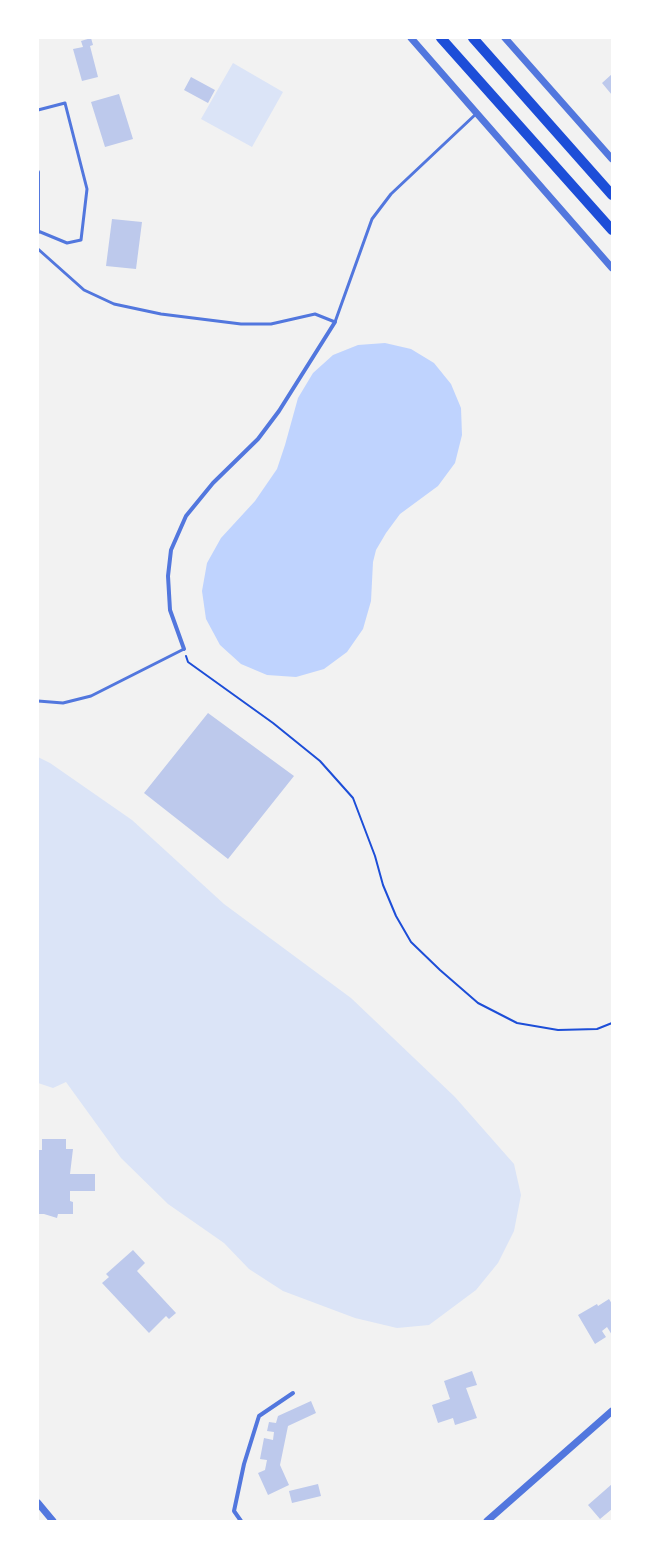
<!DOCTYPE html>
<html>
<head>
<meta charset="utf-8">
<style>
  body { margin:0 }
  #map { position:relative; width:650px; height:1559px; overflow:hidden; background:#f2f2f2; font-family:"Times New Roman",serif }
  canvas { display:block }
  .frame { position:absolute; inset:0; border:39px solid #fff; pointer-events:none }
</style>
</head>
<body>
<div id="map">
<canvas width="650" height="1559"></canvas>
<div class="frame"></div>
</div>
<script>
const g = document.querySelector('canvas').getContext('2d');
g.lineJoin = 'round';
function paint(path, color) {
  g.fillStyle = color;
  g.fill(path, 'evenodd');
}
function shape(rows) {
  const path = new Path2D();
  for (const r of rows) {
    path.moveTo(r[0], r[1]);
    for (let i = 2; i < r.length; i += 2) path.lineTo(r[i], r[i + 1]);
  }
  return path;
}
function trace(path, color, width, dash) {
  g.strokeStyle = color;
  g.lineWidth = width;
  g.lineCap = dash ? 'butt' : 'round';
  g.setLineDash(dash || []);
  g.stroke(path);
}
paint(shape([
  [233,63,283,92,252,147,201,119],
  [38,757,50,763,132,820,224,904,351,998,455,1097,514,1164,521,1195,514,1231,498,1263,476,1290,429,1325,397,1328,355,1318,283,1291,249,1269,224,1243,168,1204,121,1158,66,1082,53,1088,38,1083]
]), '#dbe4f7');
paint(shape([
  [385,343,411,349,434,363,451,384,461,408,462,435,455,463,438,486,400,514,386,533,376,550,373,562,371,601,363,629,347,652,324,669,296,677,267,675,241,664,220,645,206,619,202,591,207,563,221,538,255,501,277,469,285,445,298,398,313,373,333,355,358,345]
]), '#bfd3fe');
paint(shape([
  [91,38,93,45,90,46,98,77,82,81,73,49,83,47,81,41],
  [612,74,612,95,602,83],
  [191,77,215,90,208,103,184,90],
  [119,94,133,139,105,147,91,102],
  [112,219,142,222,136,269,106,266],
  [208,713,294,776,228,859,144,793],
  [42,1139,66,1139,66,1149,73,1149,70,1174,95,1174,95,1191,70,1191,70,1201,73,1202,73,1214,58,1214,57,1218,44,1214,38,1214,38,1150,42,1150],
  [133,1250,145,1263,137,1271,176,1313,169,1319,166,1316,149,1333,102,1283,109,1277,106,1274],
  [609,1299,612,1304,612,1335,607,1327,602,1331,606,1337,595,1344,578,1315,597,1304,598,1306],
  [472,1371,477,1385,466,1388,477,1418,455,1425,453,1418,438,1423,432,1405,450,1399,444,1381],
  [311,1401,316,1413,288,1426,280,1465,289,1485,268,1495,258,1473,265,1470,267,1460,260,1459,264,1438,273,1440,274,1432,267,1431,269,1422,276,1423,278,1416],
  [318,1484,321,1496,292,1503,289,1491],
  [612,1484,612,1509,600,1519,588,1505]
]), '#bdc9ec');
trace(shape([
  [186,656,188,662,273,723,320,761,353,798,375,856,383,885,396,916,411,942,440,970,478,1003,517,1023,558,1030,597,1029,612,1023]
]), '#1d4ed8', 2);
trace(shape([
  [38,110,65,103,87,189,81,240,67,243,38,231],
  [38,249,84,290,114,304,161,314,241,324,271,324,315,314,335,322,372,219,391,194,477,113],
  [38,701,63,703,91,696,184,649]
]), '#5277de', 3);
trace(shape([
  [38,172,38,232],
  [184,649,170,610,168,576,171,550,186,516,213,483,258,439,279,411,335,322],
  [241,1521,234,1511,244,1464,259,1416,293,1393]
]), '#5277de', 4);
trace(shape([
  [411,38,612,268],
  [505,38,612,159],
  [38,1503,53,1521],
  [487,1521,612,1411]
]), '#5277de', 7);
trace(shape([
  [441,38,612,230],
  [473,38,612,195]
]), '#1d4ed8', 10);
</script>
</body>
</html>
